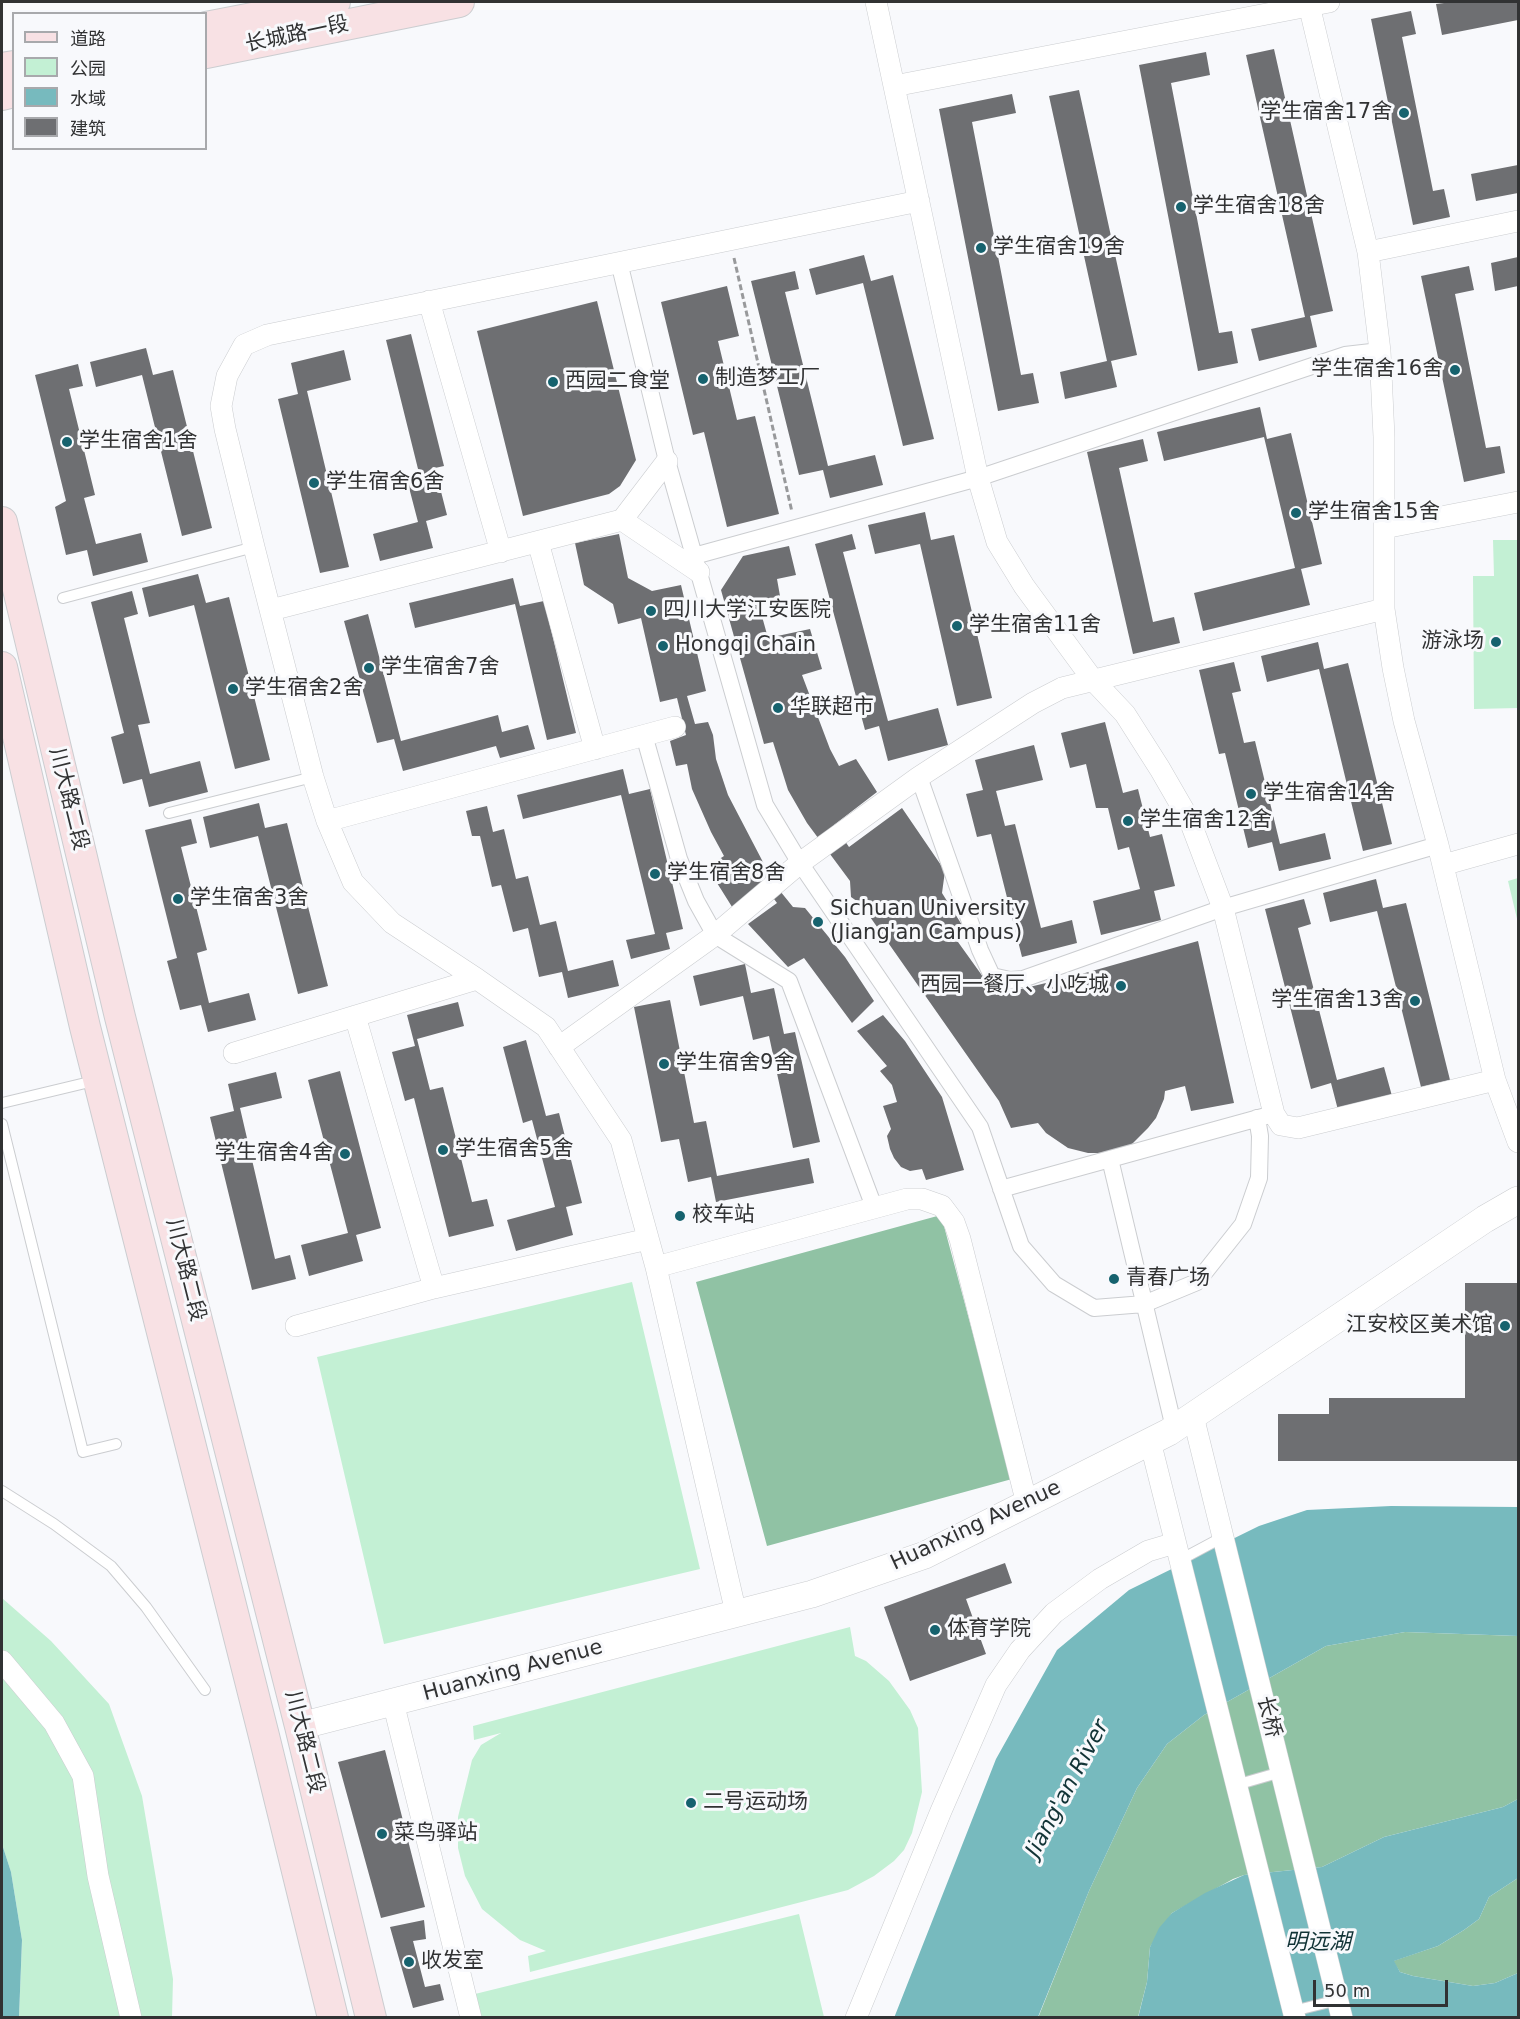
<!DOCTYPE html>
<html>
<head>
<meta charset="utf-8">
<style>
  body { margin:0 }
  #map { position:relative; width:1520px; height:2019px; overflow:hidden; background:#f8f9fc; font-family:"DejaVu Sans","Noto Sans SC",sans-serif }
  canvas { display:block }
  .frame { position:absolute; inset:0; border:3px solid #313233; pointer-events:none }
  .legend { position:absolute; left:12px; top:12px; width:195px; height:138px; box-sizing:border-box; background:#f8f9fc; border:2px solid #a8a9ac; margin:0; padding:8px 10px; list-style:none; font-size:18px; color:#313233 }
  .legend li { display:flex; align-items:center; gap:12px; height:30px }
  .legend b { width:30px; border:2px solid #a8a9ac }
  .scale { position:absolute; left:1313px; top:1980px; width:135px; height:27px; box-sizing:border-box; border:3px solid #313233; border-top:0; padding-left:8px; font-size:18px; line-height:21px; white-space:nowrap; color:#313233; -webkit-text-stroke:4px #f8f9fc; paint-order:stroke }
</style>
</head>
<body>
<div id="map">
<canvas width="1520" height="2019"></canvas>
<div class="frame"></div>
<ul class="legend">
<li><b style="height:8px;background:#f8e1e4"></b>道路</li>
<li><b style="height:16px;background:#c3f0d4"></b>公园</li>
<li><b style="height:16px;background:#77babe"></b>水域</li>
<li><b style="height:16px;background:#6e6f72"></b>建筑</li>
</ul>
<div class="scale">50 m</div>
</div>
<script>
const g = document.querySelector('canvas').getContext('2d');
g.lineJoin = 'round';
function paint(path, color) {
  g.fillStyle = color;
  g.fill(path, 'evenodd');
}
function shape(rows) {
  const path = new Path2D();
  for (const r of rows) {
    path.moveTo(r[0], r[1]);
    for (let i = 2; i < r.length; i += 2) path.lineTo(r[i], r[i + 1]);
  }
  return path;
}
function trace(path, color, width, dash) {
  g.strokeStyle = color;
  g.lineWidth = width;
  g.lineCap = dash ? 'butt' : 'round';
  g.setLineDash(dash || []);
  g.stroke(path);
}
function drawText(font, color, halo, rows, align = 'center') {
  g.font = font + ' "DejaVu Sans","Noto Sans SC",sans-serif';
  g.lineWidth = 6;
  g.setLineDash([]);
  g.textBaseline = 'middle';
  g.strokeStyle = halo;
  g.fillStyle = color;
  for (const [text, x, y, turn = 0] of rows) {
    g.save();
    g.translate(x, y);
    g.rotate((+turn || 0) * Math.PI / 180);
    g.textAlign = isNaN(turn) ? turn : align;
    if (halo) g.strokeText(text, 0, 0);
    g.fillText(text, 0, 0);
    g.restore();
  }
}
paint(shape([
  [1493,540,1518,540,1518,708,1474,709,1473,576,1494,576],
  [1518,878,1518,923,1508,881],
  [632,1282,700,1569,384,1644,317,1357],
  [2,1598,51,1641,109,1704,142,1796,173,1979,172,2017,19,2017,22,1940,11,1872,2,1844],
  [850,1627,855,1656,866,1661,889,1681,910,1710,918,1728,922,1792,912,1833,904,1850,894,1861,874,1876,848,1890,530,1972,528,1956,546,1951,520,1940,482,1909,465,1876,458,1848,458,1817,472,1760,481,1745,501,1733,474,1740,473,1726],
  [799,1914,824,2017,481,2017,475,1994]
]), '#c3f0d4');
paint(shape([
  [941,1215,1012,1479,767,1546,696,1282],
  [1405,1632,1518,1636,1518,1799,1503,1807,1384,1837,1322,1867,1244,1875,1233,1879,1172,1913,1150,1947,1147,1982,1138,2017,1038,2018,1089,1891,1137,1788,1167,1744,1204,1715,1326,1646],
  [1518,1878,1518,1973,1495,1983,1473,1986,1413,1976,1400,1972,1393,1961,1438,1946,1464,1930,1479,1919,1489,1897]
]), '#90c2a4');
paint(shape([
  [1391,1506,1518,1507,1518,1636,1405,1632,1326,1646,1204,1715,1167,1744,1137,1788,1089,1891,1038,2017,894,2018,996,1759,1057,1650,1129,1590,1259,1526,1307,1510],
  [1518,1799,1518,1878,1489,1897,1479,1919,1464,1930,1438,1946,1394,1961,1400,1972,1413,1976,1473,1986,1495,1983,1518,1973,1518,2017,1138,2018,1147,1982,1150,1947,1159,1928,1172,1913,1205,1893,1244,1875,1322,1867,1384,1837,1503,1807],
  [2,1844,11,1872,22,1940,19,2017,2,2017]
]), '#77babe');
paint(shape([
  [1452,2,1518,2,1518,20,1442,35,1436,4],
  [1411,11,1416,34,1402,37,1433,191,1444,189,1450,217,1413,225,1371,19],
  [1274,49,1333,311,1310,316,1317,347,1259,361,1251,329,1305,317,1246,55],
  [1206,52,1210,75,1171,83,1219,333,1232,331,1238,363,1198,371,1139,65],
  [1079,90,1137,355,1111,361,1117,387,1065,399,1060,372,1107,361,1049,96],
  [1012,94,1016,113,972,122,1021,375,1033,373,1039,403,998,411,939,109],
  [1518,165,1518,193,1476,201,1471,174],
  [864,255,871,281,893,275,934,439,903,446,863,283,816,295,809,269],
  [1518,257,1518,286,1495,291,1491,263],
  [1469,266,1474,290,1455,294,1486,448,1500,446,1505,473,1464,482,1421,276],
  [795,271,799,289,785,292,828,466,875,455,883,485,830,498,823,470,799,475,751,281],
  [727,286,739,336,718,341,737,420,755,416,779,514,727,527,704,432,693,435,661,302],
  [597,301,636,460,620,486,609,494,523,516,477,331],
  [411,334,444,466,435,468,447,515,426,521,433,548,380,561,373,534,418,522,406,476,419,473,386,340],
  [146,348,153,375,173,370,212,528,182,536,142,375,96,387,90,362],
  [344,350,351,380,307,391,349,567,320,573,278,399,298,394,291,363],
  [78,364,83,386,69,389,95,495,84,498,96,544,141,533,148,562,93,576,87,550,66,555,55,507,66,501,35,375],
  [1260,407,1267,439,1291,433,1322,564,1301,569,1310,605,1203,631,1194,593,1295,568,1264,437,1164,461,1157,432],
  [1143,439,1148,461,1119,468,1153,622,1174,617,1180,643,1133,654,1087,452],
  [925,512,931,540,954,535,992,698,957,706,920,544,875,554,868,525],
  [619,534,628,578,652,591,681,585,706,691,687,696,695,724,708,722,713,735,716,759,728,795,764,864,777,877,772,881,793,907,805,908,845,957,874,1001,852,1023,804,958,788,967,748,924,777,903,765,887,734,910,707,867,724,856,711,832,692,789,687,764,676,766,670,741,686,735,677,698,660,702,641,618,618,624,613,604,584,585,575,543],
  [852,534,856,549,843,552,888,721,938,708,948,745,888,761,879,726,865,730,815,544],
  [789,546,796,575,777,579,780,596,758,602,768,638,810,629,822,669,802,675,830,749,839,766,856,759,877,792,834,825,849,847,902,808,945,871,942,893,967,933,958,942,996,995,1071,977,1198,941,1234,1103,1191,1111,1185,1086,1165,1091,1164,1099,1156,1118,1148,1128,1132,1144,1124,1148,1102,1153,1088,1153,1068,1148,1046,1133,1038,1123,1011,1128,999,1101,861,904,851,897,850,881,807,823,788,790,773,742,764,744,721,590,743,556],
  [198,574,206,603,229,597,270,760,235,769,194,605,149,617,142,588],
  [513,578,520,606,544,601,576,733,547,740,515,604,415,628,409,603],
  [132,591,138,614,124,618,150,723,138,725,150,774,200,761,208,792,149,807,142,779,123,784,111,737,124,733,91,602],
  [368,614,401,741,498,715,502,732,528,725,535,749,500,758,496,746,403,771,394,739,377,743,344,621],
  [1318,642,1324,669,1348,663,1392,844,1363,851,1319,669,1267,682,1261,656],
  [1234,662,1241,691,1232,693,1244,743,1255,741,1280,844,1325,833,1331,859,1279,871,1272,842,1248,848,1225,753,1219,754,1199,670],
  [1105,722,1123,793,1138,789,1150,837,1162,834,1175,886,1154,891,1161,920,1101,935,1093,901,1140,889,1129,847,1118,850,1108,808,1096,808,1086,764,1070,768,1061,733],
  [1034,745,1043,780,996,791,1005,826,1015,824,1041,928,1072,920,1077,943,1022,957,991,834,977,837,966,794,983,790,975,760],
  [623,769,629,794,650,789,683,929,666,933,670,949,631,959,626,940,655,934,621,795,523,819,517,795],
  [259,803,265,828,287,823,328,986,298,994,258,836,210,848,203,817],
  [487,806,493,832,504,829,516,879,528,876,540,925,556,921,568,971,613,960,619,986,568,998,562,972,539,977,528,928,513,932,501,885,492,887,480,836,472,836,466,811],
  [191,819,197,843,181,847,207,950,197,953,209,1003,249,993,256,1020,208,1032,201,1005,180,1010,167,961,177,958,145,830],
  [1376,879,1383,908,1406,903,1450,1080,1421,1087,1377,911,1330,922,1323,893],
  [1304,899,1311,924,1298,928,1337,1080,1384,1067,1392,1096,1338,1110,1331,1083,1311,1089,1265,909],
  [745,964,751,993,774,988,784,1034,795,1032,820,1142,793,1148,769,1036,753,1040,743,996,700,1006,693,976],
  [670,1000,694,1123,706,1121,717,1176,809,1158,814,1183,716,1202,711,1177,688,1182,679,1139,661,1142,634,1007],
  [458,1002,464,1026,417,1039,430,1090,443,1087,472,1202,487,1199,494,1226,449,1237,414,1098,405,1101,392,1052,415,1046,407,1015],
  [883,1015,905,1041,942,1097,964,1170,926,1180,922,1169,910,1171,901,1167,894,1158,890,1149,887,1136,891,1129,883,1106,897,1102,892,1085,880,1071,887,1066,857,1031],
  [526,1040,546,1116,559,1113,582,1203,566,1207,573,1235,516,1251,507,1220,555,1207,532,1120,523,1123,503,1047],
  [340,1071,381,1228,356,1235,363,1261,309,1276,301,1245,348,1233,308,1080],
  [276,1072,282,1098,240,1108,275,1259,290,1255,296,1279,252,1290,210,1117,234,1111,228,1084],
  [1465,1283,1518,1283,1518,1461,1278,1461,1278,1414,1329,1414,1329,1398,1465,1398],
  [1005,1563,1012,1583,966,1599,986,1654,910,1681,884,1607],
  [385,1750,425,1907,381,1918,338,1762],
  [424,1920,426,1939,413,1941,425,1987,440,1984,444,2000,413,2008,390,1927]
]), '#6e6f72');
const service = shape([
  [63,598,254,547],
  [169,813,313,777],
  [2,1103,98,1080],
  [2,1124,83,1452,116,1444],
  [2,1491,54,1524,111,1566,146,1607,205,1690],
  [1180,1560,1223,1537],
  [1236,1785,1281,1772],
  [1293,2011,1338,2000]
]);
const pedestrian = shape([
  [619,262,667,461,765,805,800,863,980,1127,1021,1246,1054,1284,1094,1308,1144,1304,1197,1282,1243,1224,1259,1178,1260,1136,1257,1118],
  [694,556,978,478,1345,355,1380,351],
  [644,735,679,859,696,901,715,935,789,981,874,1207],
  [919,777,980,950,992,976,1010,980,1023,979,1223,908,1438,845],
  [1110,1159,1174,1428],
  [1001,1189,1266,1116]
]);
const minor = shape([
  [876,2,978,478,997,542,1024,586,1093,680,1125,714,1160,769,1190,821,1223,908,1274,1114,1281,1125,1298,1128,1495,1080],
  [1309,5,1368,252,1380,351,1384,437,1384,609,1393,668,1404,721,1438,845,1495,1080,1518,1142],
  [894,86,1329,2],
  [919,201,267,335,244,345,227,376,221,406,225,429,254,547,313,777,327,821,353,882,392,923,477,979,546,1027,621,1140,656,1267,907,1199,922,1199,942,1206,954,1222,960,1239,1027,1504],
  [1368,252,1518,221],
  [429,301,501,552],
  [622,520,699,572],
  [1384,528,1518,502],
  [538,542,595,749],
  [271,610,622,520,667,461],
  [327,821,675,727],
  [1443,865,1518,844],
  [355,1016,434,1288],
  [559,1047,715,935,800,863,919,777,1033,703,1062,688,1384,609],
  [234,1053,477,979],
  [656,1267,736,1613],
  [296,1326,434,1288,648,1239],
  [1193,1416,1342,2018],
  [1150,1441,1295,2018],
  [2,1661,54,1723,83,1776,98,1876,131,2018],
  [393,1702,471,2018],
  [856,2018,941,1811,996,1685,1020,1650,1054,1613,1100,1579,1148,1551,1175,1543]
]);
const tertiary = shape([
  [300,1726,812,1594,925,1555,1169,1432,1485,1219,1518,1200]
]);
const secondary = shape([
  [206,27,335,2],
  [206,53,459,2],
  [2,68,14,66],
  [2,95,14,92],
  [2,522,120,1017,300,1726,371,2018],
  [2,667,85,1027,264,1736,333,2018]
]);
trace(service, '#cbcdd0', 12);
trace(pedestrian, '#cbcdd0', 18);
trace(minor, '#cbcdd0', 22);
trace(tertiary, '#cbcdd0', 28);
trace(secondary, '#cbcdd0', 32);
trace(shape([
  [734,258,792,512]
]), '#98999b', 3, [6, 3]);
trace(service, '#fff', 10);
trace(pedestrian, '#fff', 16);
trace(minor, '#fff', 21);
trace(tertiary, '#fff', 27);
trace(secondary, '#f8e1e4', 30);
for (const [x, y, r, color] of [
  [1404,113,6,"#16626e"],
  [1181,207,6,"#16626e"],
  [981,248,6,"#16626e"],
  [1455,370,6,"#16626e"],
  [703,379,6,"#16626e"],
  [553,382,6,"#16626e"],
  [67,442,6,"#16626e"],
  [314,483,6,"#16626e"],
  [1296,513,6,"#16626e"],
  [651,611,6,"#16626e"],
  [957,626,6,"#16626e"],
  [1496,642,6,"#16626e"],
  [663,646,6,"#16626e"],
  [369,668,6,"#16626e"],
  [233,689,6,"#16626e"],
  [778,708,6,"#16626e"],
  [1251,794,6,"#16626e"],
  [1128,821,6,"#16626e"],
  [655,874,6,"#16626e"],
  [178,899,6,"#16626e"],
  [818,922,6,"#16626e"],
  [1121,986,6,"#16626e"],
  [1415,1001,6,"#16626e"],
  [664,1064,6,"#16626e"],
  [443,1150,6,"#16626e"],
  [345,1154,6,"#16626e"],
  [680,1216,6,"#16626e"],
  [1114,1279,6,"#16626e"],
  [1505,1326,6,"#16626e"],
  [935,1630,6,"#16626e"],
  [691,1803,6,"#16626e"],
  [382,1834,6,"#16626e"],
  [409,1962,6,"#16626e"]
]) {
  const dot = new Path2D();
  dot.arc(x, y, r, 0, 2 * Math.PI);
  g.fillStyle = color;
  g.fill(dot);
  trace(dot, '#f8f9fc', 2);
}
drawText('21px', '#313233', '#f8f9fc', [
  ["长城路一段",297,35,-12],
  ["川大路二段",68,799,76],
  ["川大路二段",185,1270,76],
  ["Huanxing Avenue",976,1526,-25],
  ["Huanxing Avenue",513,1671,-15],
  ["长桥",1268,1717,76],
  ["川大路二段",304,1742,76]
]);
drawText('21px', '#313233', '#f8f9fc', [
  ["学生宿舍17舍",1392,113,"right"],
  ["学生宿舍18舍",1193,207],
  ["学生宿舍19舍",993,248],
  ["学生宿舍16舍",1443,370,"right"],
  ["制造梦工厂",715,379],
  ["西园二食堂",565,382],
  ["学生宿舍1舍",79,442],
  ["学生宿舍6舍",326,483],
  ["学生宿舍15舍",1308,513],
  ["四川大学江安医院",663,611],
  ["学生宿舍11舍",969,626],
  ["游泳场",1484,642,"right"],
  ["Hongqi Chain",675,646],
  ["学生宿舍7舍",381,668],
  ["学生宿舍2舍",245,689],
  ["华联超市",790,708],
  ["学生宿舍14舍",1263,794],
  ["学生宿舍12舍",1140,821],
  ["学生宿舍8舍",667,874],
  ["学生宿舍3舍",190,899],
  ["Sichuan University",830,910],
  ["(Jiang'an Campus)",830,934],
  ["西园一餐厅、小吃城",1109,986,"right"],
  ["学生宿舍13舍",1403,1001,"right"],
  ["学生宿舍9舍",676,1064],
  ["学生宿舍5舍",455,1150],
  ["学生宿舍4舍",333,1154,"right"],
  ["校车站",692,1216],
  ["青春广场",1126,1279],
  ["江安校区美术馆",1493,1326,"right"],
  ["体育学院",947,1630],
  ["二号运动场",703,1803],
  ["菜鸟驿站",394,1834],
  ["收发室",421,1962]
], 'left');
drawText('italic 22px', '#113336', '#f8f9fc', [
  ["Jiang'an River",1068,1789,-62],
  ["明远湖",1318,1943]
]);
</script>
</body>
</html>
